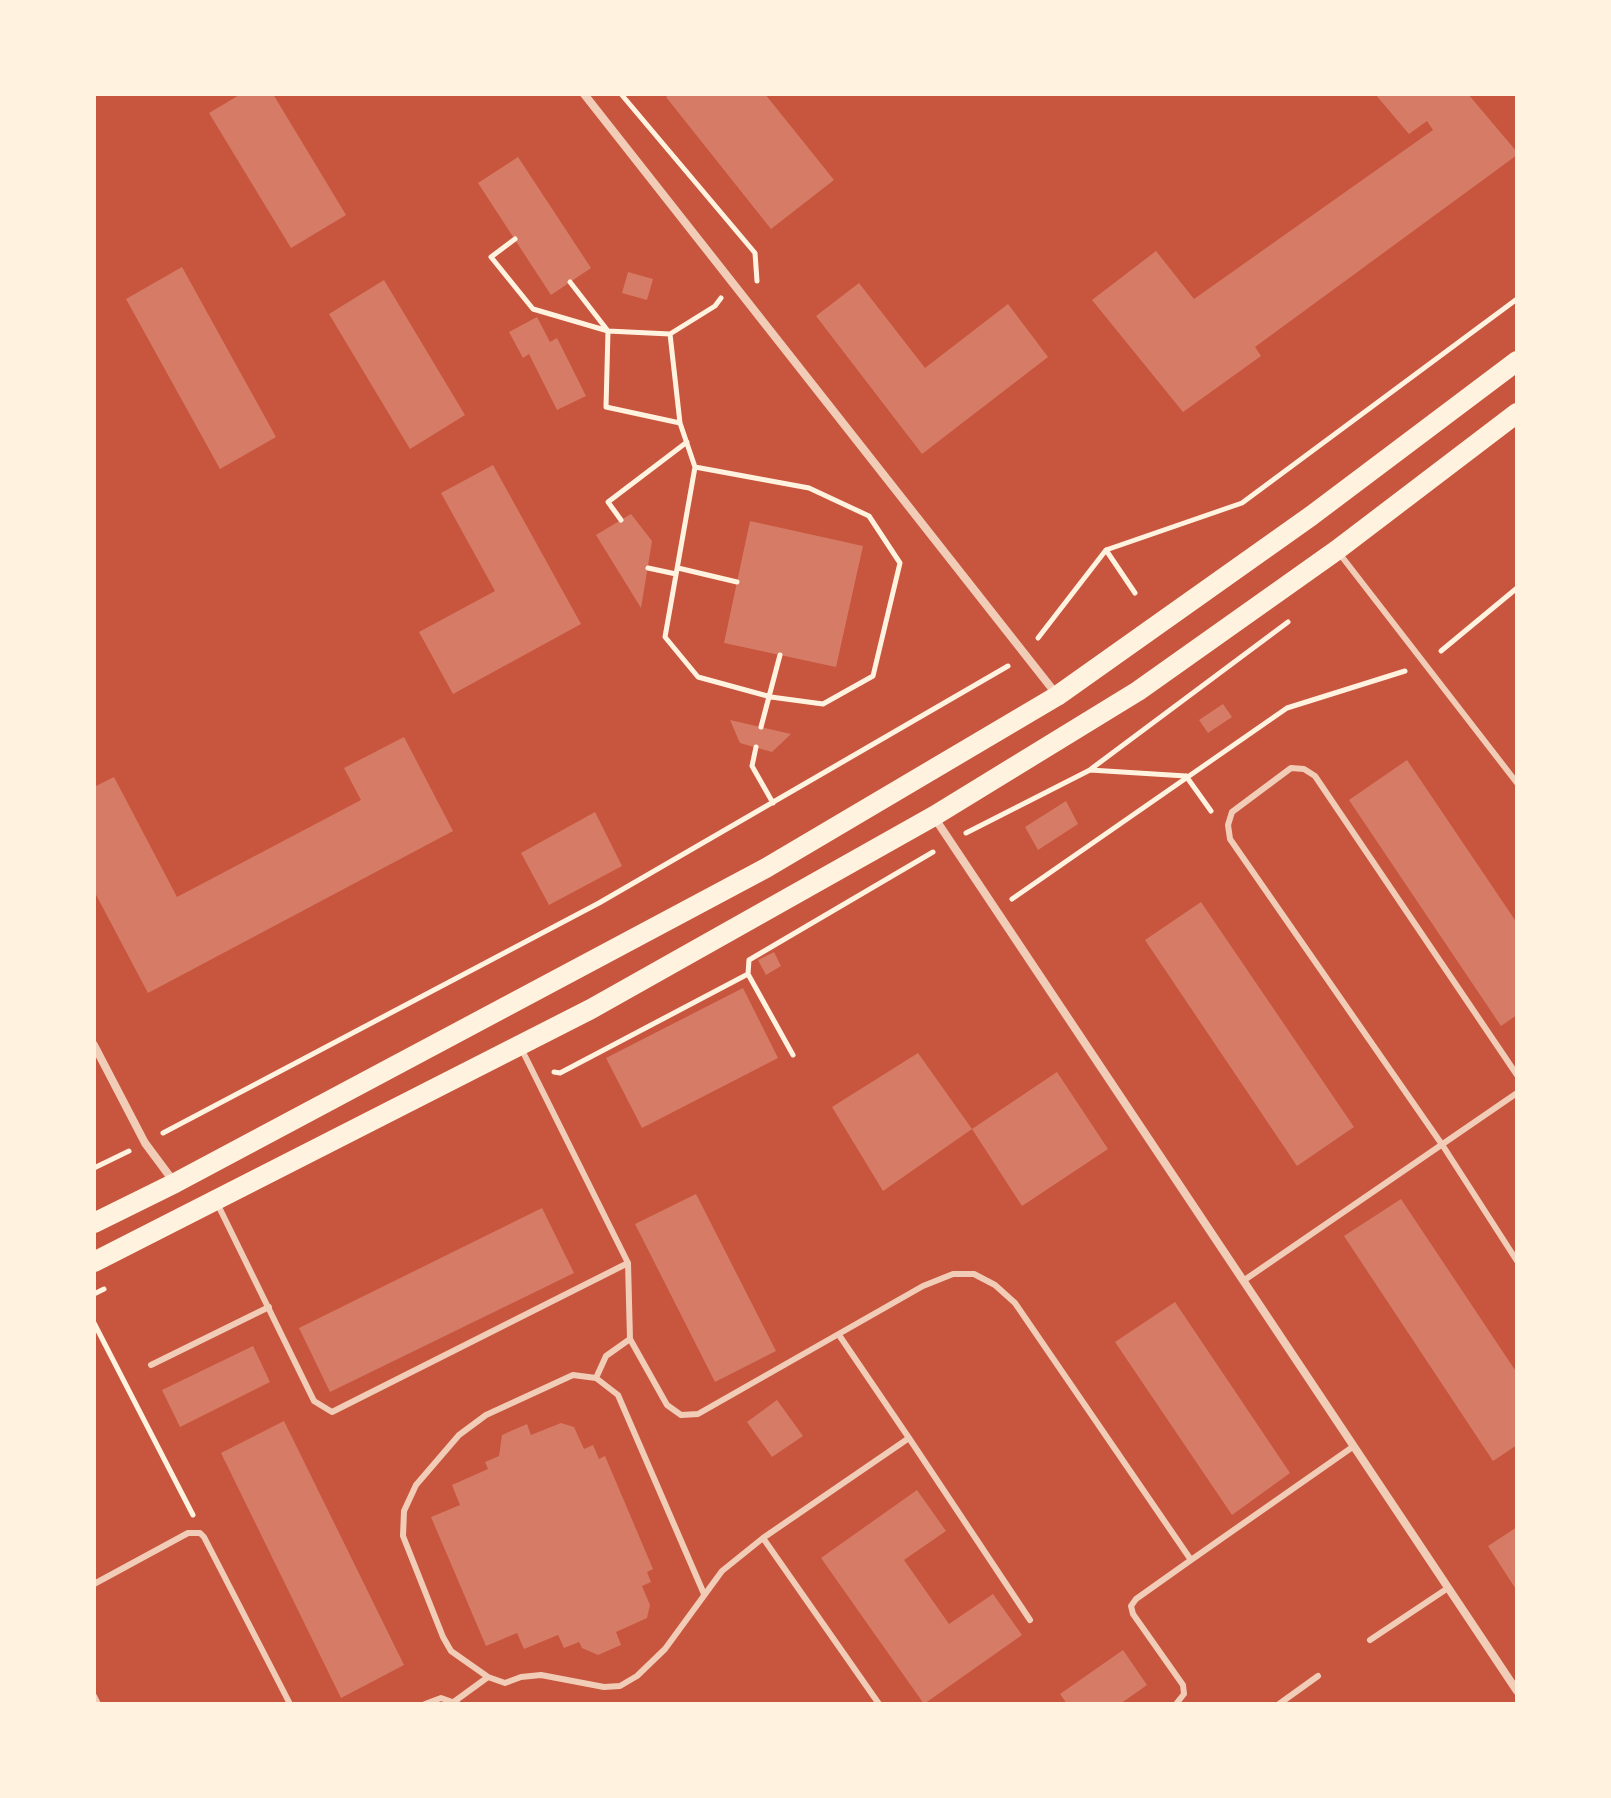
<!DOCTYPE html>
<html>
<head>
<meta charset="utf-8">
<style>
  body { margin:0 }
  #map { position:relative; width:1611px; height:1798px; overflow:hidden; background:#c8553d; font-family:Spectral,serif }
  canvas { display:block }
  .frame { position:absolute; inset:0; border:96px solid #fff3e0; pointer-events:none }
</style>
</head>
<body>
<div id="map">
<canvas width="1611" height="1798"></canvas>
<div class="frame"></div>
</div>
<script>
const g = document.querySelector('canvas').getContext('2d');
g.lineJoin = 'round';
function paint(path, color) {
  g.fillStyle = color;
  g.fill(path, 'evenodd');
}
function shape(rows) {
  const path = new Path2D();
  for (const r of rows) {
    path.moveTo(r[0], r[1]);
    for (let i = 2; i < r.length; i += 2) path.lineTo(r[i], r[i + 1]);
  }
  return path;
}
function trace(path, color, width, dash) {
  g.strokeStyle = color;
  g.lineWidth = width;
  g.lineCap = dash ? 'butt' : 'round';
  g.setLineDash(dash || []);
  g.stroke(path);
}
paint(shape([
  [241,94,273,94,346,215,291,248,209,113],
  [669,94,765,94,834,180,771,229,666,97],
  [1375,94,1468,94,1517,152,1517,155,1255,347,1261,356,1183,412,1092,300,1156,251,1194,299,1433,130,1427,121,1409,134],
  [518,157,591,268,551,295,478,183],
  [182,267,276,437,220,469,126,299],
  [628,272,653,279,647,300,622,293],
  [384,280,465,415,410,449,329,314],
  [859,283,925,368,1008,304,1048,357,922,454,816,316],
  [537,317,550,342,557,338,586,396,557,410,529,354,523,358,509,332],
  [493,465,581,624,453,694,419,632,495,591,441,493],
  [631,514,652,541,641,608,596,535],
  [750,521,863,546,836,667,724,643],
  [1223,704,1232,717,1208,733,1199,720],
  [730,720,791,734,772,752,740,743],
  [404,737,453,831,148,993,94,891,94,787,114,777,177,897,361,800,344,768],
  [1407,760,1517,923,1517,1015,1501,1026,1349,800],
  [1066,801,1078,824,1038,850,1025,827],
  [595,812,622,866,549,905,521,853],
  [1201,902,1354,1127,1297,1166,1145,940],
  [774,952,781,966,766,975,758,960],
  [743,988,778,1058,642,1128,606,1058],
  [918,1053,972,1129,883,1191,832,1107],
  [1057,1072,1108,1149,1022,1206,972,1129],
  [696,1194,776,1351,715,1382,635,1224],
  [1401,1199,1517,1373,1517,1445,1493,1461,1344,1236],
  [542,1208,574,1273,330,1392,299,1328],
  [1175,1302,1290,1473,1232,1515,1115,1342],
  [253,1346,270,1382,180,1427,162,1390],
  [777,1400,803,1436,772,1457,747,1422],
  [284,1421,404,1665,341,1698,221,1453],
  [561,1423,574,1427,584,1449,593,1445,599,1459,605,1456,653,1569,647,1572,651,1582,642,1586,650,1605,647,1618,616,1632,621,1645,598,1655,582,1648,579,1642,564,1648,558,1635,524,1649,517,1633,486,1646,431,1517,460,1505,452,1485,488,1469,485,1462,499,1456,502,1435,527,1424,531,1435],
  [917,1490,946,1531,904,1560,949,1624,993,1594,1022,1635,924,1704,821,1558],
  [1517,1527,1517,1591,1488,1546],
  [1123,1650,1147,1685,1120,1704,1067,1704,1060,1694]
]), '#d67c66');
trace(shape([
  [621,94,755,253,757,281],
  [515,239,491,257,533,309,608,331,670,334,715,306,721,298],
  [570,282,608,331,606,407,680,423],
  [670,334,680,423,695,467,809,488,869,516,900,563,873,676,823,704,771,697,698,677,665,637,695,467],
  [621,520,608,502,687,442],
  [1106,550,1135,593],
  [648,568,676,574],
  [678,568,737,582],
  [1038,638,1106,550,1242,503,1517,299],
  [1441,651,1517,588],
  [761,727,780,655],
  [756,747,752,766,773,803],
  [1091,769,1288,622],
  [1186,776,1211,811],
  [966,833,1090,770,1186,776],
  [1012,899,1287,708,1405,671],
  [748,974,793,1055],
  [554,1072,560,1073,748,974,749,960,933,852],
  [163,1133,599,903,1008,666],
  [94,1168,129,1151],
  [94,1294,104,1289],
  [94,1323,193,1515]
]), '#fff3e0', 5);
trace(shape([
  [1339,553,1517,783],
  [1517,1075,1315,776,1304,769,1291,768,1232,812,1228,825,1230,839,1443,1146,1517,1261],
  [217,1203,314,1401,332,1412,628,1263,521,1048],
  [628,1263,630,1339,667,1405,681,1415,698,1414,923,1286,953,1274,974,1274,995,1285,1015,1303,1191,1560,1354,1446],
  [1243,1281,1517,1093],
  [151,1365,269,1307],
  [596,1378,606,1356,630,1339],
  [909,1438,1030,1620],
  [763,1538,879,1704],
  [94,1584,188,1533,200,1533,204,1537,290,1704],
  [1370,1640,1448,1588],
  [488,1677,451,1651,443,1637,403,1536,404,1511,416,1485,459,1435,486,1415,573,1375,596,1378,618,1395,704,1594],
  [94,1696,98,1704],
  [455,1701,488,1677,505,1683,521,1677,541,1675,604,1687,620,1686,637,1676,665,1649,722,1571,763,1538,909,1438,839,1335],
  [425,1704,441,1698,458,1704],
  [1176,1704,1184,1694,1183,1685,1133,1614,1131,1606,1136,1599,1191,1560],
  [1279,1704,1318,1676]
]), '#f1ccb7', 6);
trace(shape([
  [584,94,1057,695],
  [934,817,1517,1691],
  [94,1045,145,1143,174,1182]
]), '#f1ccb7', 8);
trace(shape([
  [94,1223,175,1183,766,868,1057,696,1311,516,1517,361],
  [94,1262,591,1009,934,816,1138,691,1337,550,1517,413]
]), '#fff3e0', 20);
</script>
</body>
</html>
